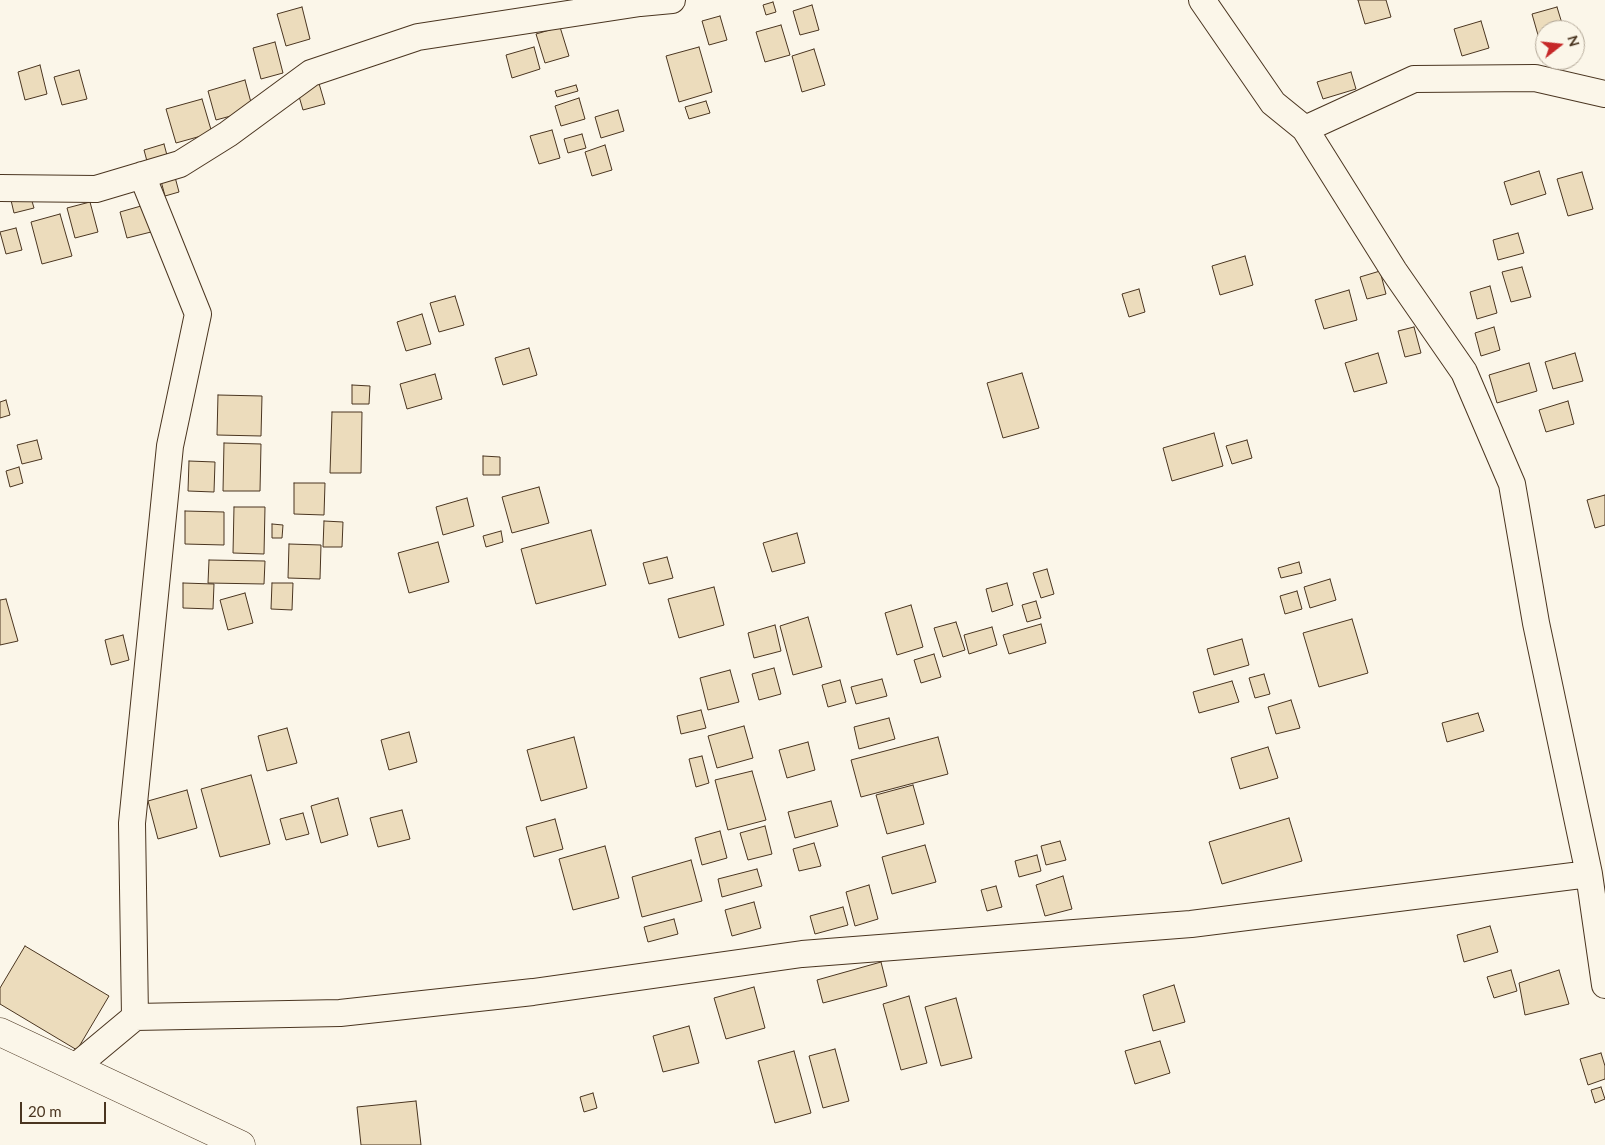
<!DOCTYPE html>
<html>
<head>
<meta charset="utf-8">
<style>
  body { margin:0 }
  #map { position:relative; width:1605px; height:1145px; overflow:hidden; background:#fbf6e9; font-family:Lato,sans-serif }
  canvas { display:block }
  .north { position:absolute; left:1535px; top:20px; width:50px; height:50px; box-sizing:border-box; background:#fbf6e9; border:1px solid #b4a999; border-radius:50%; rotate:74deg; font-size:14px; font-weight:700; line-height:20px; text-align:center; color:#4a3520 }
  .north::after { content:''; display:block; margin:auto; width:18px; height:22px; background:#c62828; clip-path:polygon(50% 0,100% 100%,50% 72%,0 100%) }
  .scale { position:absolute; left:20px; top:1102px; width:86px; height:22px; box-sizing:border-box; border:2px solid #4a3520; border-top:0; padding-left:6px; font-size:15px; line-height:18px; white-space:nowrap; color:#4a3520; -webkit-text-stroke:4px #fbf6e9; paint-order:stroke }
</style>
</head>
<body>
<div id="map">
<canvas width="1605" height="1145"></canvas>
<div class="north">N</div>
<div class="scale">20 m</div>
</div>
<script>
const g = document.querySelector('canvas').getContext('2d');
g.lineJoin = 'round';
function paint(path, color) {
  g.fillStyle = color;
  g.fill(path, 'evenodd');
}
function shape(rows) {
  const path = new Path2D();
  for (const r of rows) {
    path.moveTo(r[0], r[1]);
    for (let i = 2; i < r.length; i += 2) path.lineTo(r[i], r[i + 1]);
  }
  return path;
}
function trace(path, color, width, dash) {
  g.strokeStyle = color;
  g.lineWidth = width;
  g.lineCap = dash ? 'butt' : 'round';
  g.setLineDash(dash || []);
  g.stroke(path);
}
const building = shape([
  [1358,0,1386,0,1391,17,1365,24,1358,0],
  [773,2,776,12,766,15,763,5,773,2],
  [812,5,819,30,800,35,793,11,812,5],
  [302,7,310,39,286,46,277,14,302,7],
  [1557,7,1564,30,1545,30,1545,41,1540,42,1532,14,1557,7],
  [720,16,727,40,709,45,702,21,720,16],
  [1481,21,1489,48,1462,56,1454,29,1481,21],
  [781,25,790,55,765,62,756,32,781,25],
  [560,27,569,56,545,63,536,34,560,27],
  [275,42,283,73,261,79,253,48,275,42],
  [534,47,540,69,512,78,506,55,534,47],
  [699,47,712,92,679,102,666,56,699,47],
  [814,49,825,85,802,92,792,56,814,49],
  [40,65,47,94,25,100,18,72,40,65],
  [79,70,87,99,62,105,54,77,79,70],
  [1351,72,1356,89,1323,99,1317,82,1351,72],
  [245,80,253,110,216,120,208,91,245,80],
  [318,80,325,104,303,110,296,86,318,80],
  [576,85,578,91,557,97,555,91,576,85],
  [579,98,585,119,561,126,555,106,579,98],
  [202,99,212,133,176,143,166,109,202,99],
  [706,101,710,113,689,119,685,107,706,101],
  [618,110,624,131,601,138,595,117,618,110],
  [552,130,560,158,539,164,530,136,552,130],
  [582,134,586,148,568,153,564,139,582,134],
  [164,144,168,159,148,165,144,150,164,144],
  [605,145,612,170,592,176,585,152,605,145],
  [1539,171,1546,194,1511,205,1504,182,1539,171],
  [1582,172,1593,209,1568,216,1557,179,1582,172],
  [175,177,179,192,165,196,161,181,175,177],
  [29,191,34,208,14,213,10,196,29,191],
  [90,202,98,232,75,238,67,208,90,202],
  [148,204,155,231,127,238,120,212,148,204],
  [60,214,72,256,42,264,31,222,60,214],
  [16,228,22,250,6,254,0,232,16,228],
  [1518,233,1524,253,1498,260,1493,240,1518,233],
  [1245,256,1253,285,1220,295,1212,266,1245,256],
  [1522,267,1531,297,1511,302,1502,272,1522,267],
  [1380,271,1386,294,1367,299,1360,277,1380,271],
  [1490,286,1497,313,1477,319,1470,292,1490,286],
  [1139,289,1145,312,1129,317,1122,294,1139,289],
  [1349,290,1357,320,1324,329,1315,300,1349,290],
  [455,296,464,325,439,332,430,303,455,296],
  [422,314,431,344,406,351,397,322,422,314],
  [1414,327,1421,353,1405,357,1398,331,1414,327],
  [1494,327,1500,350,1481,356,1475,333,1494,327],
  [529,348,537,375,503,385,495,358,529,348],
  [1378,353,1387,383,1354,392,1345,363,1378,353],
  [1575,353,1583,381,1553,389,1545,362,1575,353],
  [1529,363,1537,391,1497,403,1489,375,1529,363],
  [1022,373,1039,428,1003,438,987,383,1022,373],
  [435,374,442,399,407,409,400,384,435,374],
  [352,385,370,386,369,404,352,404,352,385],
  [218,395,262,396,261,436,217,435,218,395],
  [6,400,10,415,0,418,0,402,6,400],
  [1568,401,1574,424,1546,432,1539,410,1568,401],
  [332,412,362,412,361,473,330,473,332,412],
  [1214,433,1223,466,1172,481,1163,448,1214,433],
  [37,440,42,459,22,464,17,445,37,440],
  [1247,440,1252,458,1232,464,1226,446,1247,440],
  [224,443,261,444,260,491,223,491,224,443],
  [483,456,500,457,500,475,483,475,483,456],
  [189,461,215,462,214,492,188,491,189,461],
  [19,467,23,483,10,487,6,471,19,467],
  [294,483,325,483,324,515,294,514,294,483],
  [539,487,549,523,512,533,502,497,539,487],
  [1605,495,1605,525,1595,528,1587,500,1605,495],
  [467,498,474,526,443,535,436,507,467,498],
  [234,507,265,507,264,554,233,553,234,507],
  [185,511,224,512,224,545,185,544,185,511],
  [324,521,343,522,342,547,323,547,324,521],
  [272,524,283,525,282,538,272,538,272,524],
  [591,530,606,585,536,604,521,549,591,530],
  [501,531,503,542,486,547,483,536,501,531],
  [797,533,805,563,772,572,763,543,797,533],
  [438,542,449,582,409,593,398,553,438,542],
  [289,544,321,545,320,579,288,578,289,544],
  [667,557,673,578,649,584,643,563,667,557],
  [209,560,265,561,264,584,208,583,209,560],
  [1299,562,1302,573,1281,578,1278,568,1299,562],
  [1047,569,1054,594,1041,598,1033,573,1047,569],
  [1330,579,1336,600,1310,608,1304,587,1330,579],
  [183,583,214,584,213,609,183,608,183,583],
  [272,583,293,583,292,610,271,609,272,583],
  [1007,583,1013,605,992,612,986,589,1007,583],
  [714,587,724,625,679,638,668,599,714,587],
  [1297,591,1302,609,1285,614,1280,596,1297,591],
  [245,593,253,623,228,630,220,600,245,593],
  [6,599,18,641,0,645,0,600,6,599],
  [1036,601,1041,618,1027,622,1022,605,1036,601],
  [911,605,923,647,897,655,885,613,911,605],
  [808,617,822,667,793,675,780,626,808,617],
  [1352,619,1368,673,1319,687,1303,633,1352,619],
  [956,622,965,650,943,657,934,628,956,622],
  [1041,624,1046,643,1009,654,1003,635,1041,624],
  [775,625,781,651,754,658,748,633,775,625],
  [992,627,997,645,969,654,964,635,992,627],
  [123,635,129,660,111,665,105,640,123,635],
  [1242,639,1249,665,1214,675,1207,649,1242,639],
  [934,654,941,677,921,683,914,660,934,654],
  [774,668,781,694,759,700,752,674,774,668],
  [730,670,739,702,708,710,700,678,730,670],
  [1264,674,1270,694,1255,698,1249,678,1264,674],
  [882,679,887,696,856,704,851,687,882,679],
  [840,680,846,702,828,707,822,685,840,680],
  [1232,681,1239,702,1199,713,1193,692,1232,681],
  [1291,700,1300,728,1276,734,1268,707,1291,700],
  [701,710,706,728,681,734,677,716,701,710],
  [1478,713,1484,731,1447,742,1442,723,1478,713],
  [889,718,895,739,859,749,854,727,889,718],
  [744,726,753,758,717,768,708,736,744,726],
  [287,728,297,763,267,771,258,736,287,728],
  [409,732,417,762,389,770,381,740,409,732],
  [574,737,587,788,541,801,527,750,574,737],
  [938,737,948,774,861,797,851,760,938,737],
  [808,742,815,770,787,778,779,750,808,742],
  [1268,747,1278,778,1240,789,1231,758,1268,747],
  [702,756,709,783,696,787,689,759,702,756],
  [752,771,766,820,728,830,715,780,752,771],
  [251,775,270,844,220,857,201,789,251,775],
  [913,785,924,824,887,834,876,795,913,785],
  [187,790,197,828,158,839,148,801,187,790],
  [338,798,348,835,321,843,311,806,338,798],
  [831,801,838,826,795,838,788,812,831,801],
  [402,810,410,839,378,847,370,818,402,810],
  [303,813,309,834,286,840,280,819,303,813],
  [1289,818,1302,861,1222,884,1209,842,1289,818],
  [555,819,563,849,534,857,526,827,555,819],
  [765,826,772,854,748,860,740,833,765,826],
  [720,831,727,858,702,865,695,838,720,831],
  [1060,841,1066,860,1046,865,1041,846,1060,841],
  [814,843,821,866,799,871,793,849,814,843],
  [925,845,936,882,892,894,882,857,925,845],
  [605,846,619,898,573,910,559,859,605,846],
  [1037,855,1041,871,1019,877,1015,861,1037,855],
  [691,860,702,901,642,917,632,877,691,860],
  [757,869,762,886,722,897,718,879,757,869],
  [1063,876,1072,909,1045,916,1036,885,1063,876],
  [869,885,878,919,855,926,846,892,869,885],
  [996,886,1002,907,987,911,981,890,996,886],
  [754,902,761,928,732,936,725,910,754,902],
  [843,907,848,925,815,934,810,916,843,907],
  [674,919,678,934,648,942,644,927,674,919],
  [1490,926,1498,952,1464,962,1457,935,1490,926],
  [25,946,109,996,77,1050,0,1004,0,988,25,946],
  [881,962,887,986,823,1003,817,980,881,962],
  [1511,970,1517,991,1494,998,1487,977,1511,970],
  [1559,970,1569,1004,1525,1015,1519,983,1559,970],
  [1174,985,1185,1022,1153,1031,1143,995,1174,985],
  [754,987,765,1028,726,1039,714,998,754,987],
  [909,996,927,1063,901,1070,883,1004,909,996],
  [956,998,972,1058,941,1066,925,1007,956,998],
  [689,1026,699,1063,663,1072,653,1036,689,1026],
  [1160,1041,1170,1073,1135,1084,1125,1051,1160,1041],
  [835,1049,849,1101,823,1108,809,1056,835,1049],
  [794,1051,811,1113,775,1123,758,1061,794,1051],
  [1601,1053,1605,1066,1605,1079,1588,1085,1580,1059,1601,1053],
  [1601,1087,1605,1099,1595,1103,1591,1090,1601,1087],
  [593,1093,597,1108,584,1112,580,1097,593,1093],
  [416,1101,421,1145,361,1145,357,1107,416,1101]
]);
paint(building, '#ecdcbc');
trace(building, '#4a3520', 1);
const street = shape([
  [1202,0,1273,103,1305,129,1414,79,1535,78,1605,94],
  [1305,129,1394,271,1464,372,1512,484,1536,623,1589,874,1605,985],
  [0,188,96,189,180,164,228,134,311,73,418,37,640,3,672,0],
  [135,1017,132,823,170,446,198,314,142,175],
  [75,1067,135,1017,340,1013,533,992,802,954,1191,924,1589,874]
]);
const secondary = shape([
  [0,1032,241,1145]
]);
trace(street, '#4a3520', 28);
trace(secondary, '#4a3520', 29);
trace(street, '#fbf6e9', 26);
trace(secondary, '#fbf6e9', 28);
</script>
</body>
</html>
